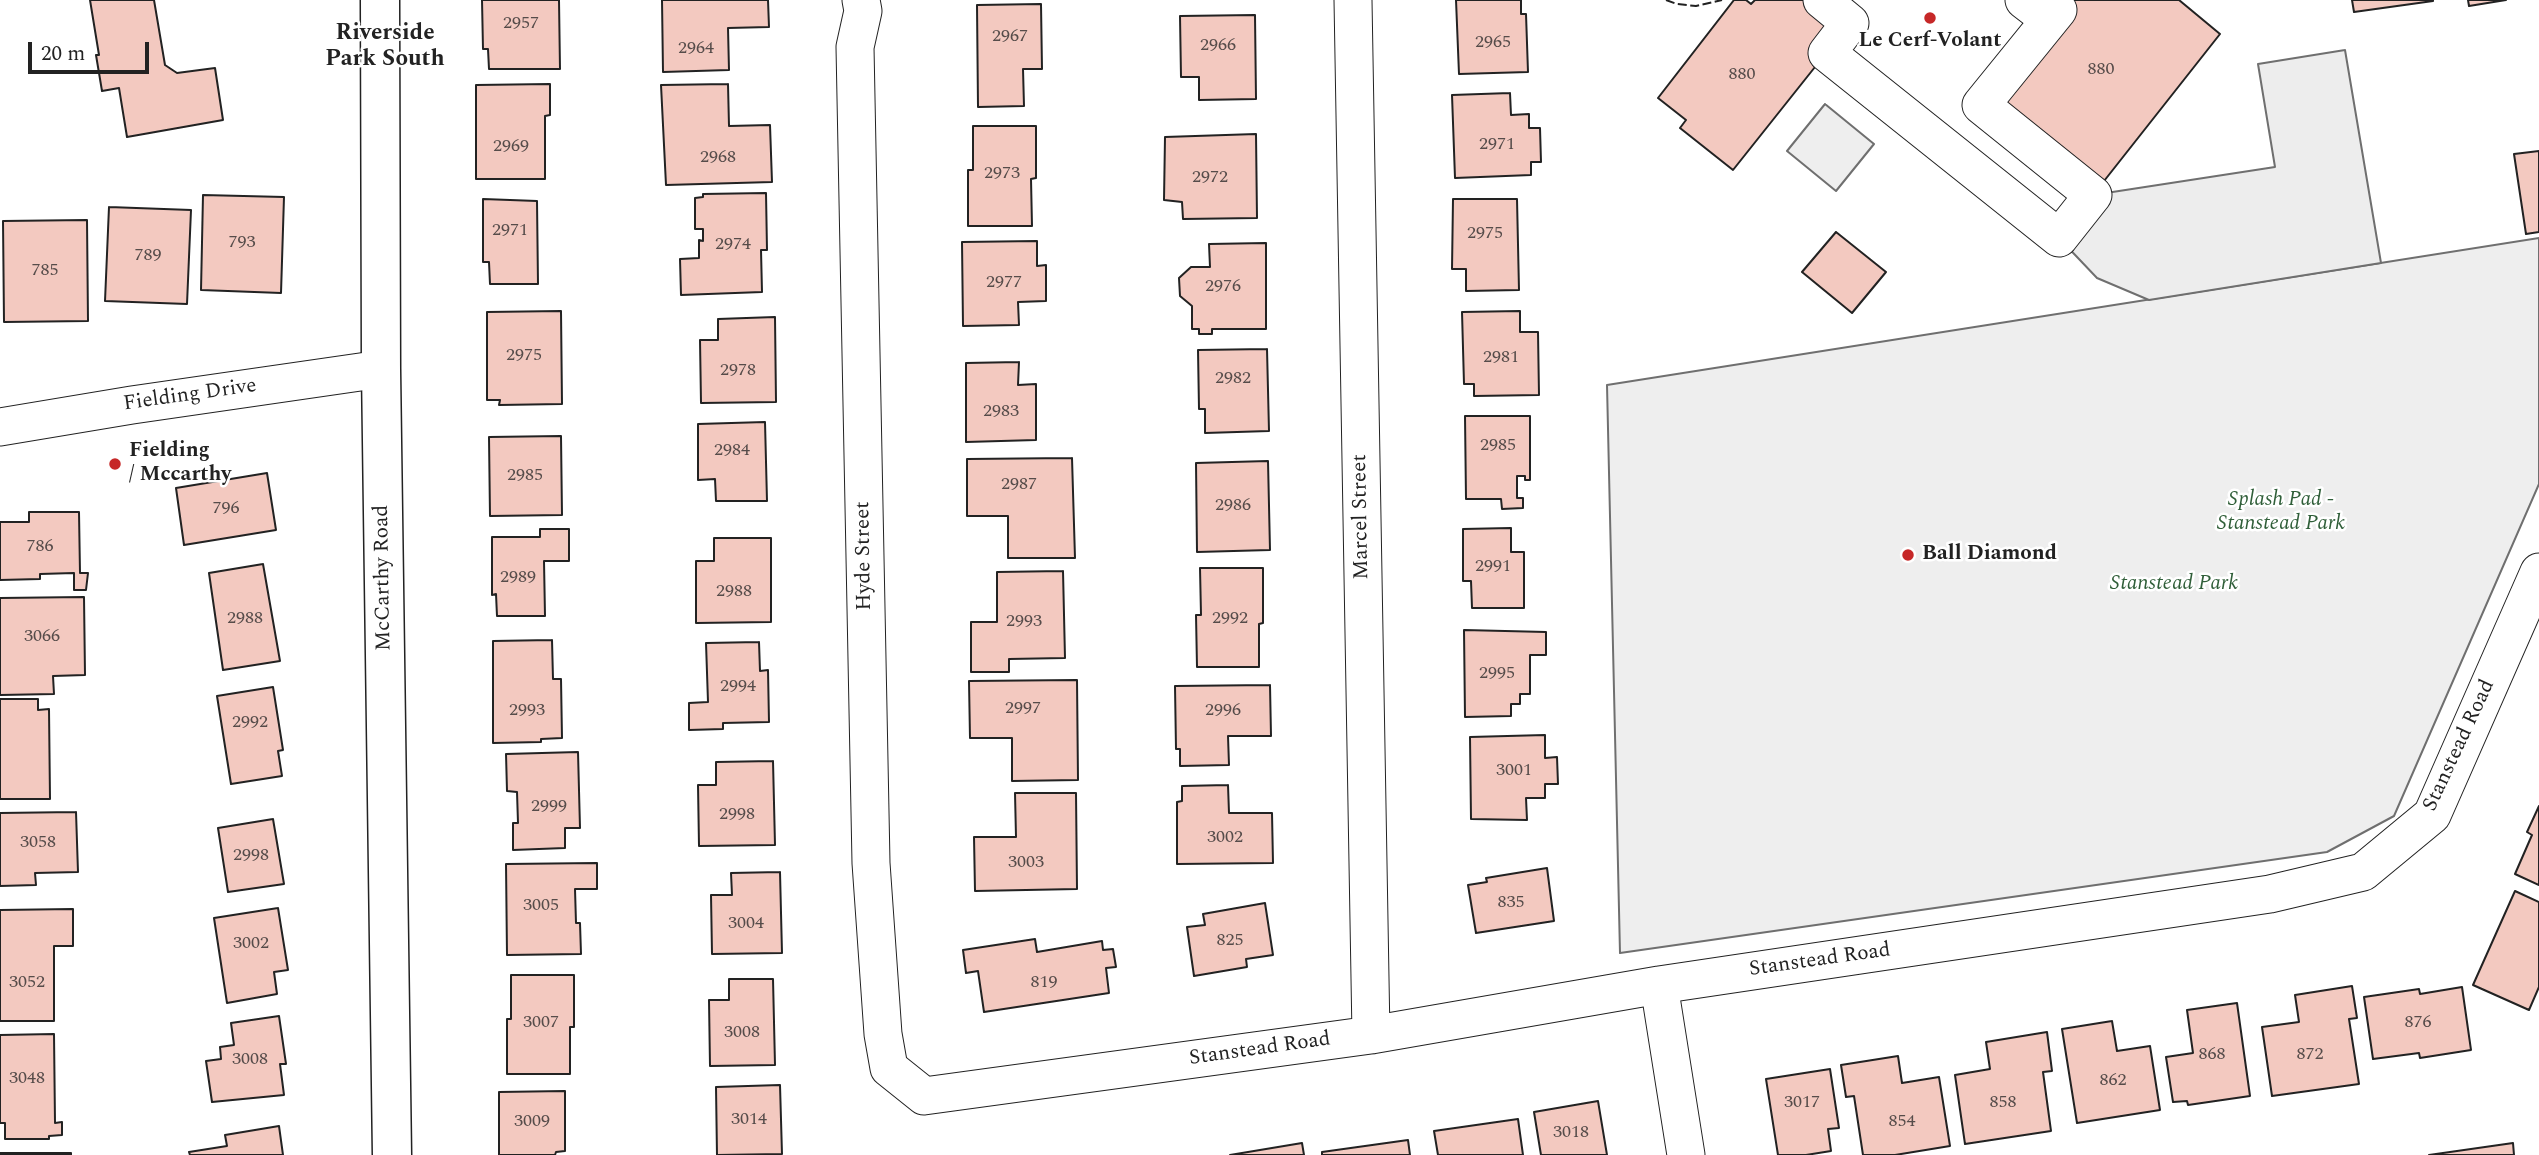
<!DOCTYPE html>
<html>
<head>
<meta charset="utf-8">
<style>
  body { margin:0 }
  #map { position:relative; width:2539px; height:1155px; overflow:hidden; background:#fff; font-family:Spectral,serif }
  canvas { display:block }
  .scale { position:absolute; left:28px; top:42px; width:121px; height:32px; box-sizing:border-box; border:4px solid #222; border-top:0; padding-left:9px; font-size:21px; line-height:24px; white-space:nowrap; color:#222; -webkit-text-stroke:5px #fff; paint-order:stroke }
</style>
</head>
<body>
<div id="map">
<canvas width="2539" height="1155"></canvas>
<div class="scale">20 m</div>
</div>
<script>
const g = document.querySelector('canvas').getContext('2d');
g.lineJoin = 'round';
function paint(path, color) {
  g.fillStyle = color;
  g.fill(path, 'evenodd');
}
function shape(rows) {
  const path = new Path2D();
  for (const r of rows) {
    path.moveTo(r[0], r[1]);
    for (let i = 2; i < r.length; i += 2) path.lineTo(r[i], r[i + 1]);
  }
  return path;
}
function trace(path, color, width, dash) {
  g.strokeStyle = color;
  g.lineWidth = width;
  g.lineCap = dash ? 'butt' : 'round';
  g.setLineDash(dash || []);
  g.stroke(path);
}
function drawText(font, color, halo, rows, align = 'center') {
  g.font = font + ' Spectral,serif';
  g.lineWidth = 5;
  g.setLineDash([]);
  g.textBaseline = 'middle';
  g.strokeStyle = halo;
  g.fillStyle = color;
  for (const [text, x, y, turn = 0] of rows) {
    g.save();
    g.translate(x, y);
    g.rotate((+turn || 0) * Math.PI / 180);
    g.textAlign = isNaN(turn) ? turn : align;
    if (halo) g.strokeText(text, 0, 0);
    g.fillText(text, 0, 0);
    g.restore();
  }
}
const green = shape([
  [1825,104,1874,144,1836,191,1787,151,1825,104],
  [2539,238,2539,484,2394,816,2327,852,1620,953,1607,385,2539,238]
]);
paint(green, '#eee');
trace(green, '#6f6f6f', 2);
const parking = shape([
  [2345,50,2381,263,2149,300,2097,278,2059,238,2093,195,2275,167,2258,64,2345,50]
]);
paint(parking, '#ededed');
trace(parking, '#6f6f6f', 2);
const building = shape([
  [90,0,154,0,165,65,177,73,215,68,223,120,127,137,119,88,102,91,96,55,99,55,90,0],
  [482,0,559,0,560,69,489,69,488,49,483,49,482,0],
  [662,0,768,0,769,27,728,28,729,70,663,72,662,0],
  [1456,0,1521,0,1521,14,1526,14,1528,72,1459,74,1456,0],
  [1734,0,1746,0,1751,4,1755,0,1822,0,1850,23,1733,170,1680,128,1686,120,1658,98,1734,0],
  [2046,0,2179,0,2220,34,2093,195,1981,105,2046,0],
  [2352,0,2433,0,2433,1,2354,12,2352,0],
  [2468,0,2506,0,2469,6,2468,0],
  [1041,4,1042,69,1023,69,1024,106,978,107,977,5,1041,4],
  [1255,15,1256,99,1199,100,1199,77,1181,77,1180,16,1255,15],
  [550,84,550,115,545,116,545,179,476,179,476,85,550,84],
  [728,84,729,126,770,125,772,182,666,185,661,85,728,84],
  [1510,93,1511,115,1529,114,1529,128,1540,128,1541,162,1531,162,1531,175,1455,178,1452,95,1510,93],
  [973,126,1036,126,1036,178,1031,179,1032,226,968,226,968,170,973,170,973,126],
  [1256,134,1257,218,1183,219,1182,202,1164,200,1165,137,1256,134],
  [2539,151,2539,232,2526,234,2514,154,2539,151],
  [766,193,767,250,761,250,762,292,681,295,680,259,699,258,699,240,703,241,703,229,695,229,695,198,703,197,703,194,766,193],
  [203,195,284,197,281,293,201,290,203,195],
  [483,199,537,201,538,284,490,284,489,262,483,262,483,199],
  [1453,199,1517,199,1519,290,1466,291,1466,269,1452,269,1453,199],
  [109,207,191,210,187,304,105,301,109,207],
  [87,220,88,321,4,322,3,221,87,220],
  [1836,232,1886,272,1852,313,1802,272,1836,232],
  [1037,241,1037,266,1046,265,1046,301,1018,302,1019,325,963,326,962,242,1037,241],
  [1266,243,1266,329,1212,329,1212,334,1199,334,1199,329,1192,329,1192,306,1180,296,1179,278,1191,267,1210,267,1209,244,1266,243],
  [561,311,562,404,499,405,500,400,487,400,487,312,561,311],
  [1520,311,1520,332,1538,332,1539,395,1474,396,1474,384,1464,384,1462,312,1520,311],
  [775,317,776,402,701,403,700,340,718,340,718,319,775,317],
  [1267,349,1269,431,1205,433,1205,409,1199,409,1198,350,1267,349],
  [1019,362,1018,385,1036,384,1036,440,966,442,966,363,1019,362],
  [1465,416,1530,416,1530,480,1525,480,1525,476,1517,476,1517,498,1523,498,1523,508,1502,509,1501,499,1466,499,1465,416],
  [765,422,767,501,716,501,715,479,698,480,698,424,765,422],
  [561,436,562,515,490,516,489,437,561,436],
  [1072,458,1075,558,1008,558,1008,516,967,516,967,459,1072,458],
  [1268,461,1270,550,1197,552,1196,463,1268,461],
  [267,473,276,530,184,545,176,488,267,473],
  [29,512,79,512,80,573,88,573,86,590,74,590,74,573,40,574,40,579,0,580,0,522,29,522,29,512],
  [1511,528,1511,552,1524,552,1524,608,1472,608,1471,581,1463,581,1463,529,1511,528],
  [540,529,569,529,569,561,544,561,545,616,497,616,496,594,492,595,492,537,540,537,540,529],
  [714,538,771,538,771,622,696,623,696,561,714,561,714,538],
  [263,564,280,661,223,670,209,573,263,564],
  [1200,568,1263,568,1263,623,1259,624,1259,667,1197,667,1196,615,1201,615,1200,568],
  [1063,571,1065,658,1009,659,1009,672,971,672,971,622,997,622,997,572,1063,571],
  [84,597,85,675,53,676,54,694,0,695,0,598,84,597],
  [1464,630,1546,632,1546,655,1530,655,1530,694,1520,694,1520,704,1511,704,1511,716,1465,717,1464,630],
  [552,640,553,679,561,679,562,738,541,739,541,742,493,743,493,641,552,640],
  [759,642,760,671,768,670,769,722,723,723,723,729,689,730,689,703,708,702,706,643,759,642],
  [1077,680,1078,780,1012,781,1012,738,970,738,969,681,1077,680],
  [1270,685,1271,736,1228,736,1229,765,1180,766,1180,749,1176,749,1175,686,1270,685],
  [273,687,283,750,278,751,282,776,231,784,217,696,273,687],
  [0,699,38,699,38,710,49,709,50,799,0,799,0,699],
  [1545,735,1545,758,1557,757,1558,784,1545,784,1545,798,1526,798,1527,820,1471,819,1470,737,1545,735],
  [578,752,580,828,565,828,565,848,513,850,513,823,518,823,517,792,507,791,506,754,578,752],
  [773,761,775,845,699,846,698,785,716,785,716,762,773,761],
  [1228,785,1229,813,1272,813,1273,863,1177,864,1177,802,1182,801,1182,786,1228,785],
  [1015,793,1076,793,1077,889,975,891,974,837,1016,837,1015,793],
  [2539,806,2539,885,2515,874,2532,835,2527,832,2539,806],
  [76,812,78,872,35,873,36,885,0,886,0,813,76,812],
  [273,819,284,884,228,892,218,828,273,819],
  [597,863,597,889,575,889,576,923,580,923,581,954,507,955,506,864,597,863],
  [1547,868,1554,921,1476,933,1468,885,1487,882,1486,878,1547,868],
  [780,872,782,953,712,954,711,895,732,895,731,873,780,872],
  [2515,891,2539,902,2539,987,2529,1010,2473,985,2515,891],
  [1265,903,1273,955,1246,959,1247,967,1194,976,1187,927,1205,925,1203,914,1265,903],
  [278,908,288,970,274,972,277,994,227,1003,214,918,278,908],
  [73,909,73,946,54,946,54,1021,0,1021,0,910,73,909],
  [1035,939,1037,952,1102,941,1103,950,1113,949,1116,967,1106,968,1109,993,984,1012,978,971,966,973,963,950,1035,939],
  [511,975,574,975,574,1027,570,1027,570,1074,507,1074,507,1019,511,1019,511,975],
  [729,979,773,979,775,1065,710,1066,709,1000,729,1000,729,979],
  [2352,986,2357,1018,2349,1019,2359,1084,2272,1096,2262,1027,2299,1022,2295,995,2352,986],
  [2462,987,2471,1050,2420,1058,2419,1053,2373,1059,2364,997,2419,989,2420,994,2462,987],
  [2237,1003,2250,1096,2188,1105,2187,1101,2173,1102,2166,1057,2193,1053,2187,1010,2237,1003],
  [279,1016,286,1064,280,1064,284,1095,212,1102,206,1061,221,1059,220,1047,234,1045,231,1023,279,1016],
  [2112,1021,2117,1051,2150,1046,2160,1110,2077,1123,2062,1029,2112,1021],
  [2047,1032,2052,1071,2043,1072,2051,1131,1965,1144,1955,1075,1990,1069,1986,1042,2047,1032],
  [54,1034,55,1123,62,1122,62,1135,49,1136,49,1139,5,1139,5,1123,0,1123,0,1035,54,1034],
  [1898,1056,1902,1083,1939,1077,1950,1146,1895,1155,1863,1155,1854,1096,1846,1097,1841,1065,1898,1056],
  [1830,1069,1839,1128,1828,1129,1831,1151,1806,1155,1778,1155,1766,1079,1830,1069],
  [780,1085,782,1154,717,1155,716,1087,780,1085],
  [565,1091,565,1151,556,1152,555,1155,499,1155,499,1092,565,1091],
  [1598,1101,1607,1155,1541,1155,1534,1112,1598,1101],
  [1518,1119,1523,1155,1438,1155,1434,1131,1518,1119],
  [279,1126,283,1155,190,1155,189,1152,227,1146,225,1135,279,1126],
  [1408,1140,1410,1155,1322,1155,1322,1152,1408,1140],
  [1302,1143,1304,1155,1230,1155,1302,1143],
  [2513,1143,2514,1155,2429,1155,2513,1143],
  [0,1153,71,1153,71,1155,0,1155,0,1153]
]);
paint(building, '#f3c9c0');
trace(building, '#222', 2);
const street = shape([
  [861,0,863,11,855,47,871,863,883,1034,889,1068,924,1096,1371,1035,1659,985,2270,894,2363,872,2432,815,2539,572],
  [1353,0,1371,1035],
  [1822,0,1850,23,1827,53,2059,238,2093,195,1981,105,2058,10,2046,0,2037,10,2024,0],
  [0,427,132,405,381,369],
  [1659,985,1686,1155]
]);
const secondary = shape([
  [380,0,381,369,392,1155]
]);
trace(street, '#222', 39);
trace(secondary, '#222', 41);
trace(street, '#fff', 37);
trace(secondary, '#fff', 38);
trace(shape([
  [1666,0,1677,4,1696,6,1722,0]
]), '#222', 2, [9, 3.5]);
for (const [x, y, r, color] of [
  [1930,18,7,"#c62828"],
  [115,464,7,"#c62828"],
  [1908,555,7,"#c62828"]
]) {
  const dot = new Path2D();
  dot.arc(x, y, r, 0, 2 * Math.PI);
  g.fillStyle = color;
  g.fill(dot);
  trace(dot, '#fff', 2.5);
}
drawText('18px', '#564c4a', null, [
  ["2957",521,24],
  ["2967",1010,37],
  ["2965",1493,43],
  ["2966",1218,46],
  ["2964",696,49],
  ["880",2101,70],
  ["880",1742,75],
  ["2971",1497,145],
  ["2969",511,147],
  ["2968",718,158],
  ["2973",1002,174],
  ["2972",1210,178],
  ["2971",510,231],
  ["2975",1485,234],
  ["793",242,243],
  ["2974",733,245],
  ["789",148,256],
  ["785",45,271],
  ["2977",1004,283],
  ["2976",1223,287],
  ["2975",524,356],
  ["2981",1501,358],
  ["2978",738,371],
  ["2982",1233,379],
  ["2983",1001,412],
  ["2985",1498,446],
  ["2984",732,451],
  ["2985",525,476],
  ["2987",1019,485],
  ["2986",1233,506],
  ["796",226,509],
  ["786",40,547],
  ["2991",1493,567],
  ["2989",518,578],
  ["2988",734,592],
  ["2988",245,619],
  ["2992",1230,619],
  ["2993",1024,622],
  ["3066",42,637],
  ["2995",1497,674],
  ["2994",738,687],
  ["2997",1023,709],
  ["2993",527,711],
  ["2996",1223,711],
  ["2992",250,723],
  ["3001",1514,771],
  ["2999",549,807],
  ["2998",737,815],
  ["3002",1225,838],
  ["3058",38,843],
  ["2998",251,856],
  ["3003",1026,863],
  ["835",1511,903],
  ["3005",541,906],
  ["3004",746,924],
  ["825",1230,941],
  ["3002",251,944],
  ["3052",27,983],
  ["819",1044,983],
  ["3007",541,1023],
  ["876",2418,1023],
  ["3008",742,1033],
  ["868",2212,1055],
  ["872",2310,1055],
  ["3008",250,1060],
  ["3048",27,1079],
  ["862",2113,1081],
  ["3017",1802,1103],
  ["858",2003,1103],
  ["3014",749,1120],
  ["3009",532,1122],
  ["854",1902,1122],
  ["3018",1571,1133]
]);
drawText('bold 21px', '#222', '#fff', [
  ["Le Cerf-Volant",1930,42,"center"],
  ["Fielding",129,452],
  ["/ Mccarthy",129,476],
  ["Ball Diamond",1922,555]
], 'left');
drawText('21px', '#222', '#fff', [
  ["Fielding Drive",190,396,-8],
  ["Marcel Street",1362,517,-91],
  ["Hyde Street",865,556,-91],
  ["McCarthy Road",384,578,-91],
  ["Stanstead Road",2460,746,-65],
  ["Stanstead Road",1820,961,-8],
  ["Stanstead Road",1260,1050,-8]
]);
drawText('italic 21px', '#2f5e38', '#fff', [
  ["Splash Pad -",2281,501],
  ["Stanstead Park",2281,525],
  ["Stanstead Park",2174,585]
]);
drawText('bold 23px', '#222', '#fff', [
  ["Riverside",385,34],
  ["Park South",385,60]
]);
</script>
</body>
</html>
